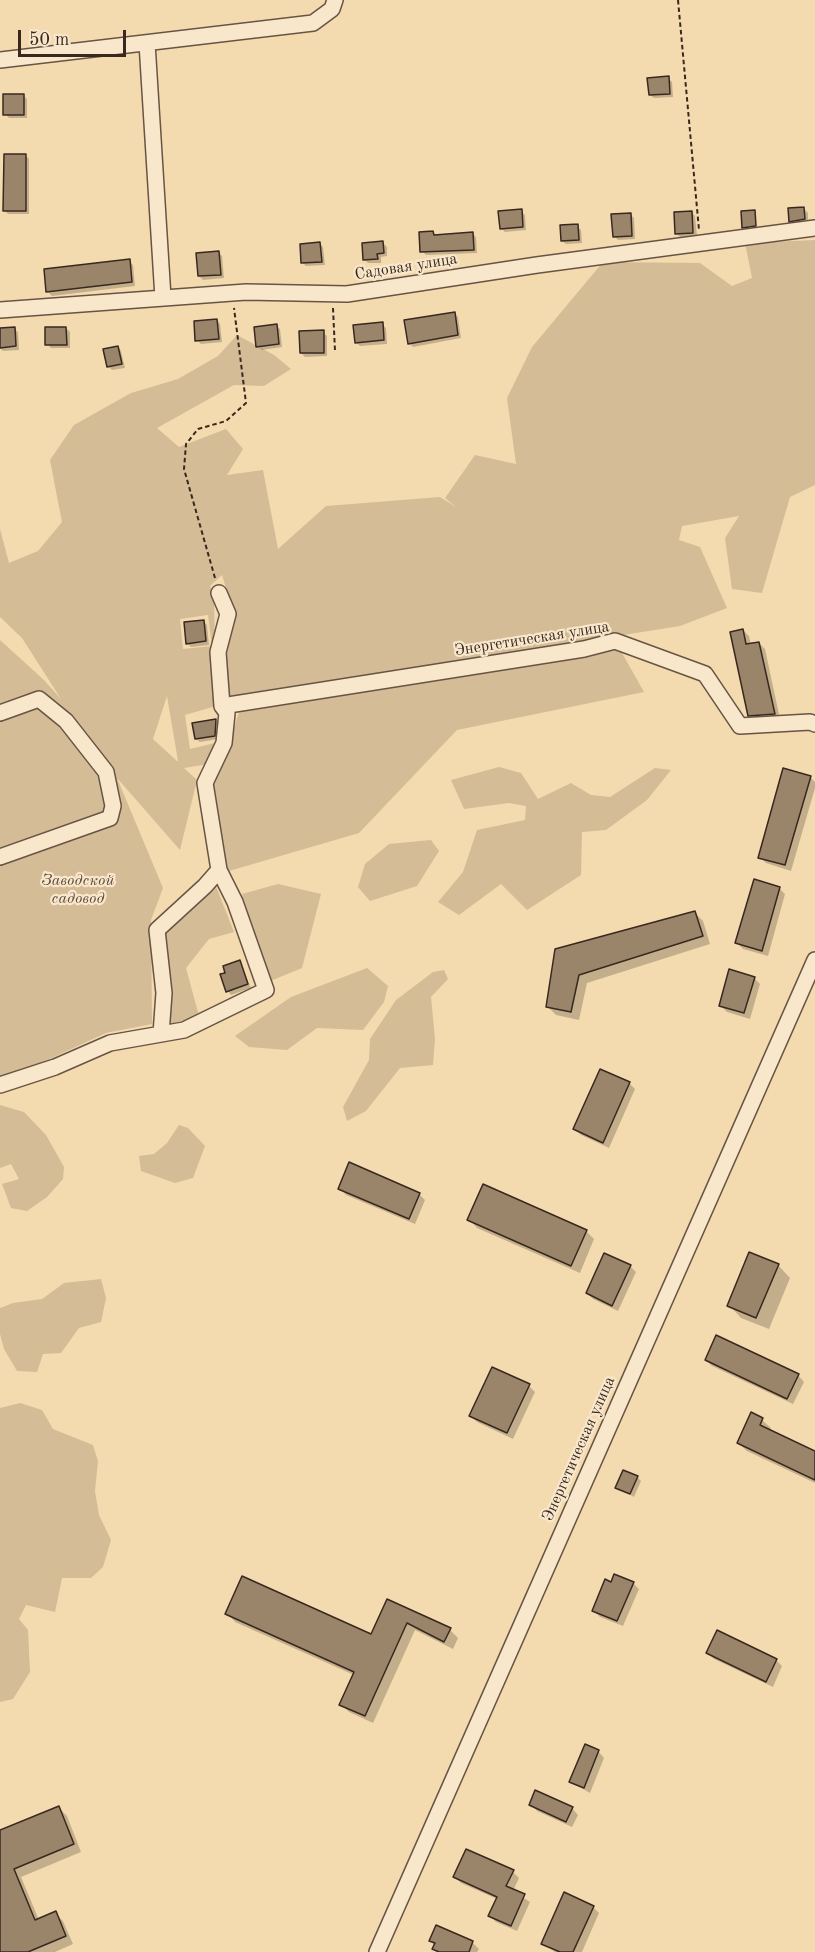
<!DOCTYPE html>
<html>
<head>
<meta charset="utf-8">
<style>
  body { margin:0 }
  #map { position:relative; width:815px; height:1952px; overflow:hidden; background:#f4daaf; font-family:"Old Standard TT",serif }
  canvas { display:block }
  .scale { position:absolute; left:18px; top:30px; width:108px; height:27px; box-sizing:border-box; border:3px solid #382820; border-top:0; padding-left:8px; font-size:18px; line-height:21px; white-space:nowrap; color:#382820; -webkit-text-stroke:4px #f8e7cb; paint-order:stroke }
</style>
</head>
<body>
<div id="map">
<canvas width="815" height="1952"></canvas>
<div class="scale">50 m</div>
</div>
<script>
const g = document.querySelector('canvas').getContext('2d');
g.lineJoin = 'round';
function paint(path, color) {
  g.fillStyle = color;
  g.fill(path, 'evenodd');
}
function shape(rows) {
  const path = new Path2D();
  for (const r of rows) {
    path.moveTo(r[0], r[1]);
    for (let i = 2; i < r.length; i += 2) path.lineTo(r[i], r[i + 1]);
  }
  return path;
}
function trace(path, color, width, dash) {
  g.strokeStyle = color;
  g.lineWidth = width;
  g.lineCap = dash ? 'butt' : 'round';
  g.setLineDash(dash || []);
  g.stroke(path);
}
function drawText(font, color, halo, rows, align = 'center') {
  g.font = font + ' "Old Standard TT",serif';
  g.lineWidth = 4.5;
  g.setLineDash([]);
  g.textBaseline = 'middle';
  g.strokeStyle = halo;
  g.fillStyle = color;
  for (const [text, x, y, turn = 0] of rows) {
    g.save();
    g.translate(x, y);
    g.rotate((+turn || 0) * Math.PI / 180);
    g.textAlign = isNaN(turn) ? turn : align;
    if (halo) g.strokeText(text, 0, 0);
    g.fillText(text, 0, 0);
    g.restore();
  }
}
paint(shape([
  [815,240,815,485,790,497,762,593,732,589,725,538,739,516,682,526,679,540,700,547,727,608,680,626,227,698,223,638,234,615,222,575,210,586,214,597,216,706,185,715,190,749,219,742,208,764,184,768,197,780,180,850,117,778,163,888,151,920,152,1024,106,1033,17,1074,0,1079,0,640,44,680,61,699,22,638,0,617,0,529,9,563,38,551,62,522,50,460,74,425,131,393,178,379,218,356,237,335,274,355,291,369,264,386,234,385,157,428,179,447,226,429,243,449,227,475,263,470,278,549,326,506,440,497,456,507,445,498,475,455,516,464,507,398,532,347,603,262,700,263,732,286,752,278,745,243],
  [208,615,212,646,183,649,180,619],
  [167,696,178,761,177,761,153,739],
  [617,644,644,692,457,730,359,833,229,871,216,841,210,791,225,757,240,709],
  [499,767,521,773,538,799,571,783,591,795,610,797,655,768,671,770,647,800,606,830,582,832,581,875,527,910,501,884,459,915,438,902,463,872,477,830,525,820,526,806,509,803,464,809,451,780],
  [431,840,439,851,417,886,370,901,358,887,365,864,389,844],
  [215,884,234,932,209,939,186,968,199,1016,167,1025,163,934],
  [278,884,321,894,302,968,268,982,247,927,242,894],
  [367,968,388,986,384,1002,363,1030,317,1028,287,1050,249,1047,235,1036,291,997],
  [444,970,448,979,431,997,435,1039,433,1065,400,1068,366,1111,347,1121,343,1107,369,1060,370,1039,396,1000,433,972],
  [0,1105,24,1112,46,1135,64,1167,63,1179,47,1197,27,1211,11,1208,2,1184,19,1179,11,1164,0,1168],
  [179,1125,188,1128,205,1146,193,1178,175,1183,141,1171,139,1156,154,1154,167,1143],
  [101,1279,106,1298,101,1322,79,1328,61,1353,43,1354,37,1372,17,1371,4,1349,0,1334,0,1308,13,1303,42,1299,64,1283],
  [20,1403,42,1410,53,1429,93,1445,98,1461,95,1491,99,1515,111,1540,103,1567,91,1578,62,1578,55,1612,26,1605,19,1619,28,1630,30,1672,13,1699,0,1702,0,1408]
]), '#d4bc97');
paint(shape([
  [668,78,672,82,673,97,654,98,650,95],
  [23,95,27,99,27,118,9,118,5,114],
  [25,155,29,159,29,214,8,214,5,211],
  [804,209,808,213,808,223,794,225,790,221],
  [521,211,525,215,526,230,505,232,501,228],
  [691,212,695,216,697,236,680,237,676,233],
  [630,214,634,218,635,239,618,240,614,236],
  [577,226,581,230,582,243,566,244,562,241],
  [433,233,436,236,472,233,476,237,477,253,426,255,422,251],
  [383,243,387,247,387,256,381,257,381,263,368,263,365,260],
  [320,244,323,247,325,265,306,266,303,263],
  [218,252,222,256,224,278,203,280,199,276],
  [129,261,133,265,135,286,52,296,48,292],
  [454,313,458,317,461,338,413,347,409,343],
  [217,320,220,324,222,342,201,344,197,340],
  [382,324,386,328,387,344,360,346,356,342],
  [276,326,280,329,282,347,262,350,258,346],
  [66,328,70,332,70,348,51,348,47,344],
  [0,329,14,329,18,332,19,350,3,351,0,348],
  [323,332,327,336,327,356,305,357,301,353],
  [118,347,121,351,125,368,112,370,108,366],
  [203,621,207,625,209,645,191,647,187,643],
  [743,630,749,636,751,645,759,643,765,649,780,719,755,721,749,715],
  [215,721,219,724,218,739,200,742,196,739],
  [810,777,815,782,815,788,791,871,766,863,760,857],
  [779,888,785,894,768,956,743,949,737,943],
  [695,913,703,921,710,944,587,983,579,1020,556,1015,548,1007,556,950],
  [240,962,251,988,231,995,228,991],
  [754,978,760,984,750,1019,727,1012,720,1005],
  [629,1083,635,1089,609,1148,581,1135,575,1129],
  [340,1188,419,1194,425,1200,415,1224,346,1195],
  [469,1219,586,1231,594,1239,580,1273,477,1228],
  [778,1265,790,1278,769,1329,741,1318,729,1305],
  [630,1266,636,1272,618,1311,593,1299,587,1293],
  [706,1360,798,1375,804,1382,793,1404,712,1366],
  [529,1386,535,1392,513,1439,477,1422,471,1416],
  [752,1414,762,1420,771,1428,769,1431,815,1453,815,1483,747,1451,738,1443],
  [637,1477,641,1481,634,1497,617,1487],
  [633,1583,639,1589,623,1626,600,1617,594,1611,612,1584],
  [388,1601,450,1630,458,1638,453,1649,415,1630,373,1723,349,1712,341,1704,354,1675,235,1622,227,1613,372,1636],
  [708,1653,776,1660,782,1666,773,1687,714,1659],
  [598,1751,604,1758,590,1793,571,1782],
  [531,1804,572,1808,578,1815,572,1827,537,1811],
  [59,1808,67,1816,81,1852,21,1877,39,1920,55,1913,63,1921,73,1944,55,1952,0,1952,0,1832],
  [513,1872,519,1878,513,1891,530,1902,517,1931,496,1922,490,1916,497,1899,461,1883,455,1877],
  [593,1907,599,1913,582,1952,555,1952,543,1943],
  [437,1927,473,1943,479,1949,477,1952,437,1952,431,1940]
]), '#0003');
const building = shape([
  [669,76,670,94,649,95,647,78,669,76],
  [3,94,24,94,24,115,3,115,3,94],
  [4,154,26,154,26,211,3,211,4,154],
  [804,207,805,219,789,222,788,208,804,207],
  [522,209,523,227,500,229,498,211,522,209],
  [755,210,756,226,742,228,741,211,755,210],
  [692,211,693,233,675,234,674,212,692,211],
  [631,213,632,236,613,237,611,214,631,213],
  [578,224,579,240,561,241,560,225,578,224],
  [433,231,434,235,473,232,474,250,420,252,419,232,433,231],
  [383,241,384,253,377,254,378,259,363,260,362,243,383,241],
  [320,242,322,262,301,263,300,244,320,242],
  [219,251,221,275,198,276,196,253,219,251],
  [130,259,132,282,46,292,44,269,130,259],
  [455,312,458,335,408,344,404,320,455,312],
  [217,319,219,339,195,341,194,321,217,319],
  [383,322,384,340,355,343,353,325,383,322],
  [277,324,279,344,256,347,254,327,277,324],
  [15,327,16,346,0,348,0,328,15,327],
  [45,327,66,327,67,345,45,345,45,327],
  [324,330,324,353,300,353,299,331,324,330],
  [118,346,122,364,107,367,103,349,118,346],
  [204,620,206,641,186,644,184,622,204,620],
  [743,629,746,644,759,642,775,714,748,716,730,632,743,629],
  [216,719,215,736,195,739,192,723,216,719],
  [783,768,811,776,785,865,758,858,783,768],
  [754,879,780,887,762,951,735,943,754,879],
  [695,911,703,936,579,975,571,1012,546,1007,555,949,695,911],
  [240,960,248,984,226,992,220,974,225,973,223,966,240,960],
  [729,969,755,977,744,1013,719,1006,729,969],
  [600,1069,630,1082,603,1143,573,1129,600,1069],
  [349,1162,420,1193,409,1219,338,1189,349,1162],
  [483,1184,587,1230,571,1266,467,1220,483,1184],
  [749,1252,779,1264,756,1318,727,1306,749,1252],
  [604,1253,631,1265,612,1306,586,1293,604,1253],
  [716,1335,799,1374,787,1399,705,1360,716,1335],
  [492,1367,530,1384,507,1433,469,1416,492,1367],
  [751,1412,763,1418,760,1425,815,1451,815,1480,737,1443,751,1412],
  [623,1470,638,1476,630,1494,615,1488,623,1470],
  [614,1574,634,1582,617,1621,592,1611,605,1579,611,1582,614,1574],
  [242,1576,371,1634,387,1599,451,1628,444,1642,407,1623,365,1716,339,1705,354,1672,225,1614,242,1576],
  [717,1630,777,1659,766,1682,706,1653,717,1630],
  [585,1744,599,1750,584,1788,569,1782,585,1744],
  [535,1790,573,1807,566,1822,529,1805,535,1790],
  [59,1806,74,1844,14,1869,35,1920,56,1911,66,1936,28,1952,0,1952,0,1830,59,1806],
  [466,1849,514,1870,506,1886,525,1894,511,1926,488,1916,497,1897,453,1877,466,1849],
  [564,1892,594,1906,573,1952,560,1952,541,1944,564,1892],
  [436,1925,473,1941,469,1952,439,1952,432,1949,435,1943,429,1941,436,1925]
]);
paint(building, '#9a856a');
trace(building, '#382820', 1.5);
const minor = shape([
  [147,43,163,298],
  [0,60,313,23,332,9,335,0],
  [0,310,246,292,347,294,537,265,815,228],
  [222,706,584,649,615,641,705,674,740,726,810,722,815,724],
  [0,713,39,699,66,721,106,772,113,806,110,818,0,857],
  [161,1034,164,993,157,930,205,886,219,870,205,783,224,743,227,713,222,706,218,652,228,614,219,593],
  [0,1085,55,1067,110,1043,184,1030,266,990,235,902,219,870],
  [377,1952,815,960]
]);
trace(minor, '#675444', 18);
trace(shape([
  [678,0,699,230],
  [333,308,335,351],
  [215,578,184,469,186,444,198,429,226,421,246,403,234,308]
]), '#382820', 2, [4.5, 3]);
trace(minor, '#f8e7cb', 15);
drawText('16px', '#382820', '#f8e7cb', [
  ["Садовая улица",406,267,-9],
  ["Энергетическая улица",532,639,-9],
  ["Энергетическая улица",579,1449,-66]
]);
drawText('italic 16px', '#5f4d3e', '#f8e7cb', [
  ["Заводской",78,881],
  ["садовод",78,899]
]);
</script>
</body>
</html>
